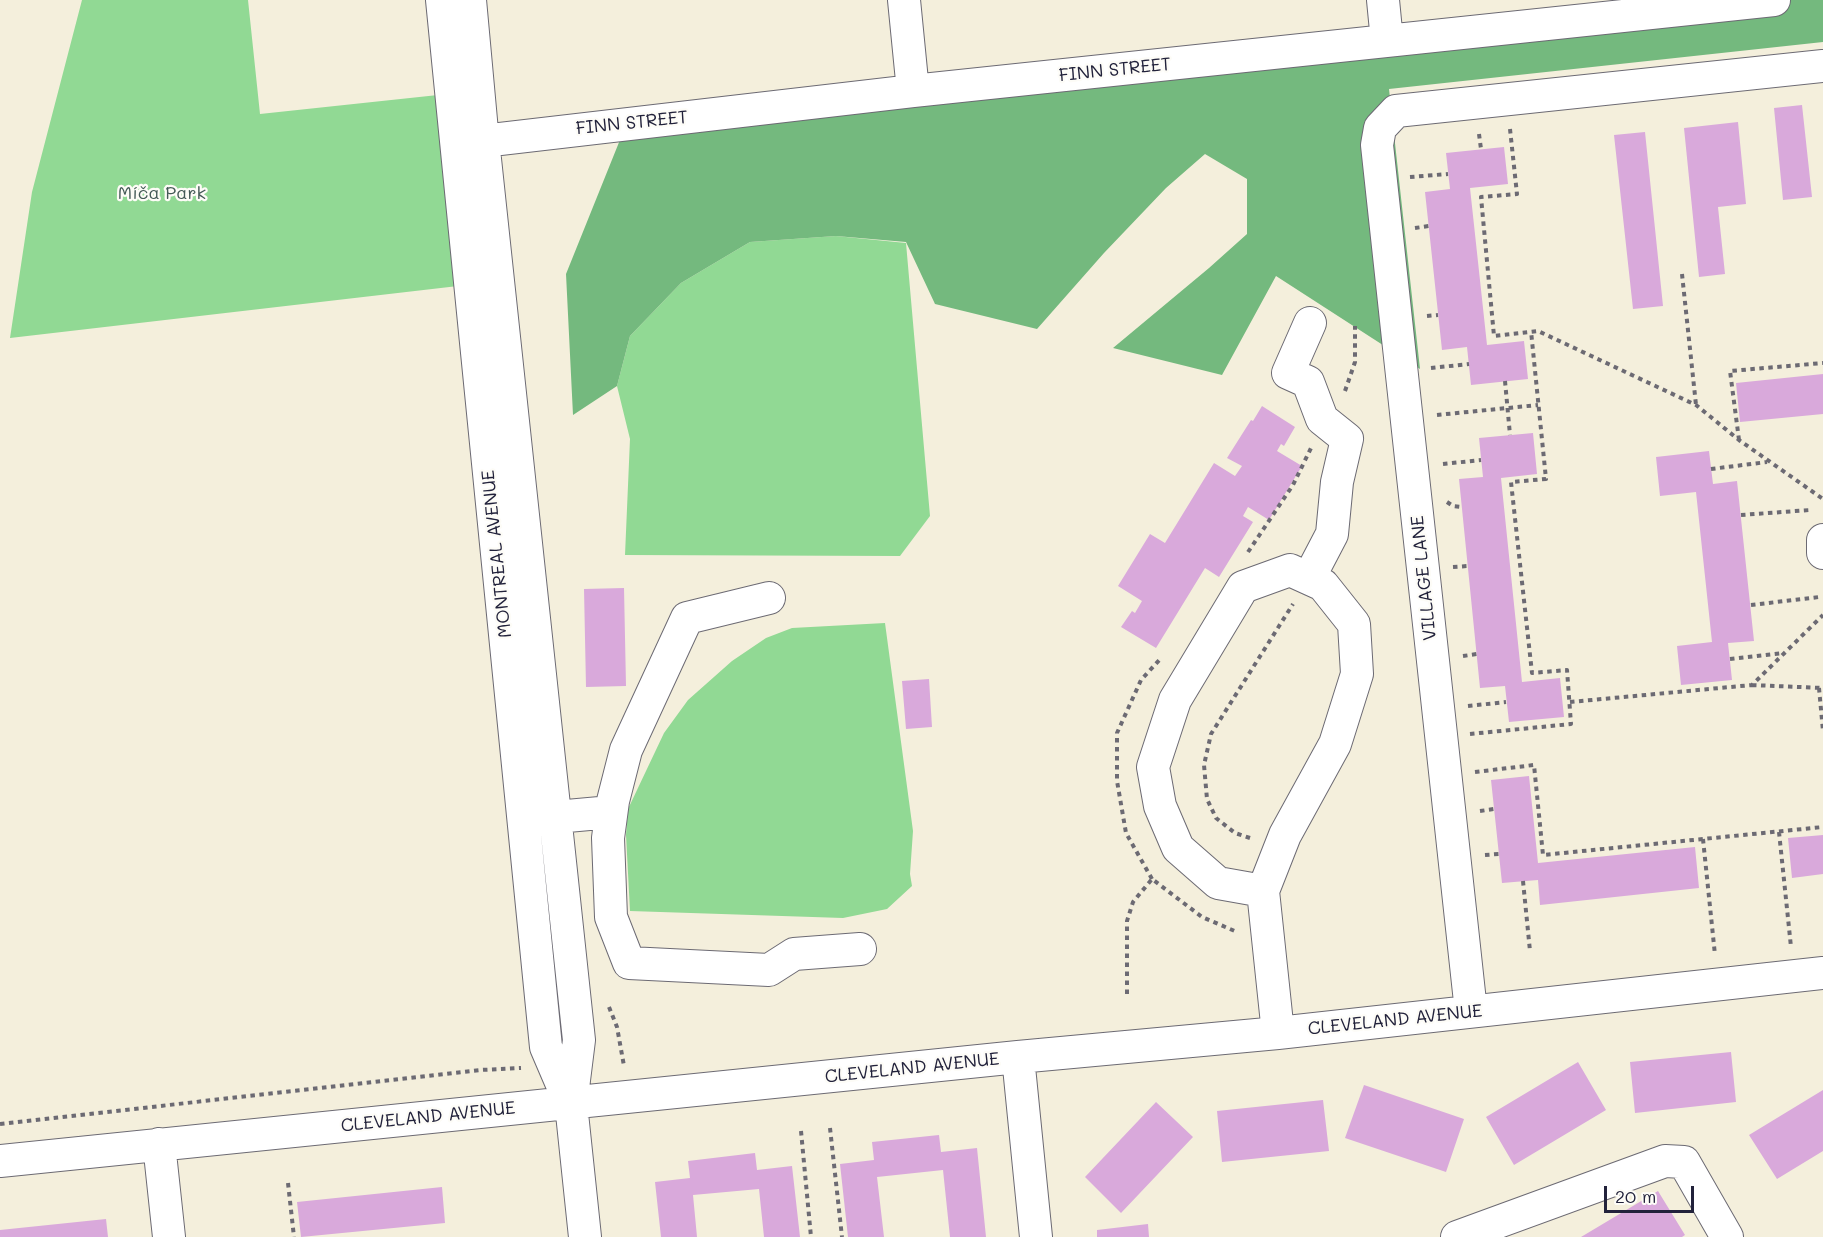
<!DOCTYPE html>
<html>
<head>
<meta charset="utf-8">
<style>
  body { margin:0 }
  #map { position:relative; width:1823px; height:1237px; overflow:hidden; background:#f4efdc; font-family:Mali,sans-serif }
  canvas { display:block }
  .scale { position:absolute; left:1604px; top:1186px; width:90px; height:27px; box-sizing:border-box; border:3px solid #22223b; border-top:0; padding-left:8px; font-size:18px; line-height:21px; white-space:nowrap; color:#22223b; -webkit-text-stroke:4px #fdfcf7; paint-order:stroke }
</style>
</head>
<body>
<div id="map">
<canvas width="1823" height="1237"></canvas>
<div class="scale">20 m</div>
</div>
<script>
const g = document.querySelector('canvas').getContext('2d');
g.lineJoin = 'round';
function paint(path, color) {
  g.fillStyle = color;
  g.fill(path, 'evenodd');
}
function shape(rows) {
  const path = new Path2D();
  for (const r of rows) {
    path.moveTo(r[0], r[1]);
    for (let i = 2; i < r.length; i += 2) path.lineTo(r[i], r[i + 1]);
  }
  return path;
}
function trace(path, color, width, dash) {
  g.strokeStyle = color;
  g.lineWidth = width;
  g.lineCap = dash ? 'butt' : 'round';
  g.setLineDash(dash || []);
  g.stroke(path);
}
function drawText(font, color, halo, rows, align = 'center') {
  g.font = font + ' Mali,sans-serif';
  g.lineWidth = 4.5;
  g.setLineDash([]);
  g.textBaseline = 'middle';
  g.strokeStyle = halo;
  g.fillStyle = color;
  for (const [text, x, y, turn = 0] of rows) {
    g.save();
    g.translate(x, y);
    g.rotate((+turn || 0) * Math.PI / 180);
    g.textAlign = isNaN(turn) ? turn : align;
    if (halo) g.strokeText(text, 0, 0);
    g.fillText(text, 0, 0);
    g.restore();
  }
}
paint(shape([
  [82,0,248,0,260,114,438,95,458,286,10,338,32,192],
  [836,236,906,243,930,516,900,556,625,555,630,439,617,386,630,336,681,283,750,242],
  [885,623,913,831,910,874,912,886,887,909,843,918,630,911,626,835,628,809,664,733,688,700,732,661,766,638,792,628]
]), '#91d994');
paint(shape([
  [1626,0,1823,0,1823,42,1389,89,1420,369,1276,276,1222,375,1113,348,1209,268,1247,234,1247,179,1205,154,1166,188,1104,253,1037,329,935,304,906,242,836,236,750,242,681,283,630,336,617,386,573,415,566,274,630,115]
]), '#74b97e');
paint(shape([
  [1802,105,1812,197,1783,200,1774,108],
  [1738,122,1746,204,1718,207,1725,274,1699,277,1684,128],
  [1645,132,1663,306,1633,309,1614,135],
  [1504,147,1508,184,1470,188,1487,345,1524,341,1528,379,1471,385,1467,347,1442,350,1425,192,1450,189,1446,153],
  [1823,374,1823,414,1740,422,1736,383],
  [1262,406,1295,427,1284,446,1281,444,1277,451,1302,466,1269,520,1248,507,1243,516,1253,522,1219,577,1205,568,1156,648,1121,627,1132,611,1135,613,1142,601,1118,586,1150,534,1165,543,1214,463,1235,476,1242,466,1227,458,1251,420,1253,421],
  [1533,433,1537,474,1501,478,1522,682,1560,678,1564,717,1509,722,1505,686,1480,688,1459,479,1483,477,1479,438],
  [1709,451,1713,484,1737,481,1754,641,1728,643,1732,680,1681,685,1677,646,1712,642,1696,492,1660,496,1656,457],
  [624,588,626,686,586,687,584,589],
  [929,679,932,727,906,729,902,681],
  [1529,776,1538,863,1695,847,1699,888,1540,905,1538,880,1502,883,1491,780],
  [1823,835,1823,874,1792,878,1788,838],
  [1731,1052,1736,1102,1635,1113,1630,1062],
  [1578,1062,1606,1110,1514,1165,1486,1117],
  [1364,1085,1464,1119,1446,1172,1345,1138],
  [1823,1090,1823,1151,1777,1179,1749,1135],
  [1323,1100,1329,1151,1222,1162,1217,1111],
  [1156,1102,1193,1137,1121,1213,1085,1177],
  [939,1135,941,1152,977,1148,986,1237,950,1237,943,1170,877,1177,884,1237,848,1237,840,1164,874,1160,872,1142],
  [755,1153,757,1170,792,1166,800,1237,764,1237,759,1189,693,1195,697,1237,661,1237,655,1182,690,1178,688,1161],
  [442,1187,445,1223,301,1237,297,1202],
  [1658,1191,1685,1235,1682,1237,1581,1237],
  [106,1219,108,1237,0,1237,0,1230],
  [1148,1224,1149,1237,1097,1237,1097,1230]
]), '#d9a9db');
const minor = shape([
  [442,0,546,1047,570,1103],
  [470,0,482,131,579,1040,571,1104,585,1237],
  [904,0,913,91],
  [1383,0,1387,41],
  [457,144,913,91,1774,0],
  [1823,540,1823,553],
  [1309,578,1332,534,1337,482,1347,439,1322,419,1308,382,1288,373,1310,323],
  [769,598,687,618,626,750,613,801,608,838,611,917,629,963,769,970,794,954,860,949],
  [534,819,611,812],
  [1263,891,1218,883,1178,848,1160,806,1153,767,1175,700,1243,587,1290,570,1323,585,1354,624,1357,674,1335,744,1285,835,1263,891,1278,1033],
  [1471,1011,1377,145,1380,128,1396,111,1823,66],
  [1018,1057,1036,1237],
  [159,1144,169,1237],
  [0,1161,1018,1057,1278,1033,1823,973],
  [1457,1237,1665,1161,1684,1162,1727,1237]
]);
trace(minor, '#6c6a73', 34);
trace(shape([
  [1510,129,1517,194,1481,197,1494,336,1538,331,1696,405,1739,440,1823,499],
  [1479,134,1481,149],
  [1410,177,1448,174],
  [1415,228,1429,226],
  [1682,274,1696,405],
  [1427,316,1438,315],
  [1431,368,1469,364],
  [1505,381,1510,435],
  [1345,391,1355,362,1355,326],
  [1437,415,1538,405],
  [1739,440,1730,371,1823,363],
  [1443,464,1481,460],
  [1711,469,1767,462],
  [1447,502,1453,506,1462,507],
  [1741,515,1810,510],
  [1248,552,1293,485,1311,448],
  [1453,567,1468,566],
  [1751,605,1819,597],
  [1463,656,1477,654],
  [1730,659,1783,653],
  [1752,685,1823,688],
  [1819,688,1823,731],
  [1570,702,1752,685,1823,615],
  [1468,706,1506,702],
  [1470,734,1571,724,1567,670,1532,673,1511,482,1546,479,1531,331],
  [1475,772,1534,765,1543,855,1823,827],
  [1480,811,1494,809],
  [1779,832,1791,947],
  [1250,838,1235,833,1216,818,1207,799,1204,765,1211,734,1293,604],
  [1703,839,1715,955],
  [1485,855,1499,854],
  [1152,879,1126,833,1117,781,1117,733,1141,680,1162,657],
  [1523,881,1530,951],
  [1127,994,1127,921,1133,902,1152,879,1202,917,1237,932],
  [609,1007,617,1027,624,1066],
  [0,1124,480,1070,521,1068],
  [830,1128,842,1237],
  [801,1131,811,1237],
  [288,1183,294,1237]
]), '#6c6a73', 4, [4.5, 4.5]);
trace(minor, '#fff', 32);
drawText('18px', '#22223b', '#fdfcf7', [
  ["FINN STREET",1115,70,-6],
  ["FINN STREET",632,123,-6],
  ["MONTREAL AVENUE",497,554,-96],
  ["VILLAGE LANE",1424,578,-96],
  ["CLEVELAND AVENUE",1395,1020,-6],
  ["CLEVELAND AVENUE",912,1068,-6],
  ["CLEVELAND AVENUE",428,1117,-6]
]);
drawText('18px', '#435956', '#fdfcf7', [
  ["Míča Park",162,193]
]);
</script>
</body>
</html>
